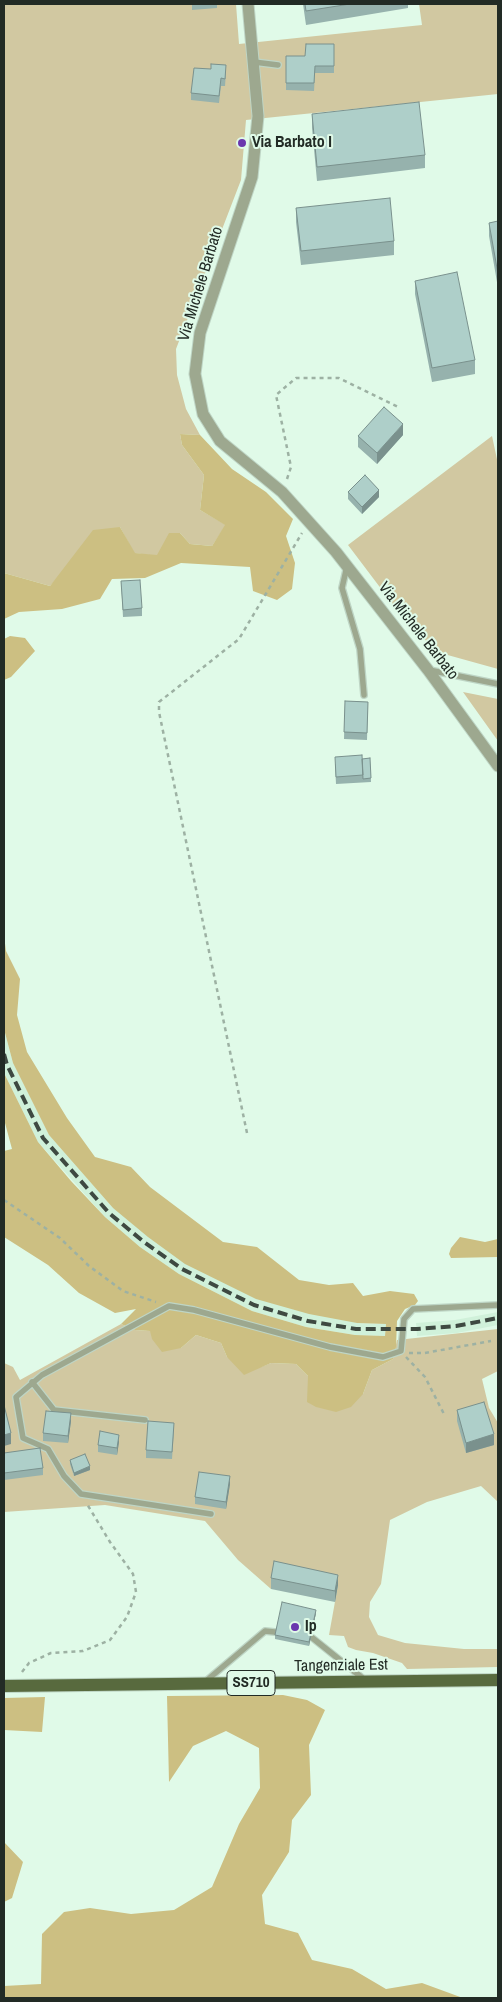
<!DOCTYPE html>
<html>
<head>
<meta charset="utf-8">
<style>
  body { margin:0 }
  #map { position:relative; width:502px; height:2002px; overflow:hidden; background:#e0fae8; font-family:"Archivo Narrow",sans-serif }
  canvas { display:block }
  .frame { position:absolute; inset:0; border:5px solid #222b25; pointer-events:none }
</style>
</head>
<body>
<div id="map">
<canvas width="502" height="2002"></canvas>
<div class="frame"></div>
</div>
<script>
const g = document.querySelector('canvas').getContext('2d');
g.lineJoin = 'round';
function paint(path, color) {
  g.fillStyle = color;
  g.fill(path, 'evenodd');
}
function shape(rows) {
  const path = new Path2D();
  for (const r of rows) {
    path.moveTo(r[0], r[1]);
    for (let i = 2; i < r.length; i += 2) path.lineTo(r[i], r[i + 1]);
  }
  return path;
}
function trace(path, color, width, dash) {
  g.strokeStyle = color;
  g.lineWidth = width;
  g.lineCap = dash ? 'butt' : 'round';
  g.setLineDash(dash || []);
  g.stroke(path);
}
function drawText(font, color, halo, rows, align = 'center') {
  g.font = font + ' "Archivo Narrow",sans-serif';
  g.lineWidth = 4;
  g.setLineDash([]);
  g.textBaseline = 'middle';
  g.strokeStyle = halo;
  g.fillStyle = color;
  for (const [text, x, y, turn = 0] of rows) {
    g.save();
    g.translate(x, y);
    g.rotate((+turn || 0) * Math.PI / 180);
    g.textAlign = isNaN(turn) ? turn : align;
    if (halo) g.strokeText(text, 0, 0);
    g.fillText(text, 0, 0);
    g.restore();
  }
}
paint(shape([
  [4,1029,13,1063,49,1135,113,1208,357,1323,386,1324,385,1336,355,1335,306,1327,252,1311,179,1274,140,1247,105,1217,38,1142,4,1073],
  [498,1312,498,1325,457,1333,417,1336,416,1323,455,1320]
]), '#d0f1da');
paint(shape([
  [4,4,236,4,239,44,422,25,419,4,498,4,498,94,246,120,241,180,176,349,177,375,186,409,200,435,180,434,182,445,204,475,200,510,226,525,212,546,190,544,180,533,157,556,134,553,120,527,63,572,50,586,4,573],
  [492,436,498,464,498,669,444,654,413,631,348,545],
  [463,692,498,699,498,741],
  [121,1324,135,1330,150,1331,181,1348,196,1335,221,1343,227,1357,261,1367,271,1363,296,1364,308,1376,363,1394,372,1370,393,1359,397,1340,498,1329,498,1371,482,1379,489,1408,498,1423,498,1502,481,1486,427,1502,390,1520,381,1584,370,1602,369,1617,378,1635,405,1643,464,1649,498,1649,498,1667,407,1669,402,1663,373,1653,356,1650,348,1647,344,1636,329,1635,338,1585,271,1589,238,1560,205,1521,105,1505,4,1512,4,1363,13,1367,20,1380]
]), '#d1c8a1');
paint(shape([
  [180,434,200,435,232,469,266,492,293,519,286,536,295,563,292,589,277,600,253,591,250,567,181,563,145,578,112,579,100,599,62,609,19,612,4,619,4,573,50,586,93,530,120,527,135,553,157,555,169,533,180,533,190,544,212,546,225,525,200,510,204,475,182,445],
  [10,636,25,638,35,651,11,677,4,680,4,639],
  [4,936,6,951,20,979,17,1015,27,1052,67,1118,95,1157,131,1167,150,1187,223,1242,257,1247,299,1280,329,1285,353,1283,363,1296,390,1291,414,1294,418,1301,415,1305,405,1309,397,1321,396,1347,393,1359,372,1370,363,1394,351,1407,336,1412,316,1407,307,1402,308,1376,296,1364,271,1363,244,1375,227,1357,221,1343,196,1335,181,1348,162,1352,152,1339,150,1331,135,1330,121,1324,136,1309,115,1313,79,1293,48,1265,4,1237,4,1151,12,1149,5,1123,4,1073,38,1142,71,1181,105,1217,140,1247,179,1274,252,1311,306,1327,355,1335,385,1336,386,1324,357,1323,309,1314,256,1299,185,1264,148,1237,113,1208,49,1135,13,1063,4,1029],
  [460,1237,485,1242,498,1239,498,1257,451,1258,449,1254,451,1248],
  [283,1695,307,1700,325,1710,309,1745,311,1795,292,1820,289,1852,262,1895,265,1924,298,1933,312,1960,352,1969,386,1989,422,1983,463,1998,4,1998,4,1986,41,1984,42,1934,64,1912,90,1908,131,1914,174,1910,212,1887,239,1824,260,1788,259,1748,226,1731,193,1746,169,1782,167,1696],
  [45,1697,42,1732,4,1730,4,1698],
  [4,1842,23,1862,12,1898,4,1902]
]), '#ccbf82');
const service = shape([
  [254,62,278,65],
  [347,566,342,588,360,649,364,695],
  [429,670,498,684],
  [32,1382,54,1410,145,1420],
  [211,1514,81,1494,64,1476,48,1449,23,1438,16,1397,42,1375,169,1306,194,1310,330,1347,383,1357,401,1351,404,1319,413,1309,498,1305],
  [305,1635,310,1636,365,1680],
  [206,1681,265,1631,284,1633]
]);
const minor = shape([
  [248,4,258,116,252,177,200,333,195,374,203,414,220,441,282,492,336,552,428,670,498,766]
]);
const primary = shape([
  [4,1686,498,1680]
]);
trace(service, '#bed5c5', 8);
trace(minor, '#bed5c5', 13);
trace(primary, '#bed5c5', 14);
trace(shape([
  [287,479,291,467,276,395,296,378,339,378,398,407],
  [247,1133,159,712,159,702,239,639,302,533],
  [4,1200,60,1238,89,1266,123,1291,156,1302],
  [409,1353,425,1353,491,1341],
  [406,1357,425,1377,445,1416],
  [22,1672,29,1663,51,1653,83,1651,110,1640,127,1617,136,1592,133,1574,110,1542,87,1504]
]), '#9db1a3', 2.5, [4, 4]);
trace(service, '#9da88f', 5.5);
trace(minor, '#9da88f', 11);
trace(primary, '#586a3e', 12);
trace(shape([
  [4,1054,7,1065,43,1138,109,1213,144,1242,182,1269,254,1305,308,1321,356,1329,417,1329,456,1326,498,1318]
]), '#3e4941', 4, [10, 5]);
paint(shape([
  [192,4,217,4,217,8,192,10],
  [303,4,408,4,408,8,306,25],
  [334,44,334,73,315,73,314,91,286,90,286,56,305,56],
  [226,72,225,86,221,86,219,103,191,100,191,93],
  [312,114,425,155,425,168,317,181,312,128],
  [296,208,394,241,394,255,301,265,296,222],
  [498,221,498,288,489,236,489,223],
  [415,281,475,360,475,374,432,382,415,294],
  [403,435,377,464,358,447,358,436],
  [348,492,379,497,362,514,348,499],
  [121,581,142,608,142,616,123,617],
  [345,701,368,702,367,740,344,739],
  [370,758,371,782,336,784,335,764],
  [457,1410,494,1445,466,1453,457,1421],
  [71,1421,68,1443,43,1441,43,1433],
  [174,1430,172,1459,146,1458,146,1450],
  [119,1442,117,1455,98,1452,98,1445],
  [4,1453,43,1468,43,1475,4,1480],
  [70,1460,90,1470,74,1476,70,1464],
  [230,1484,226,1509,195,1504,195,1497],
  [271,1578,338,1585,335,1602,271,1589],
  [316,1613,309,1646,275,1639,275,1635]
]), '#96b2ad');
paint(shape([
  [403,424,403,435,377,464,377,453],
  [379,490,379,497,362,514,362,507],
  [71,1413,71,1421,68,1443,68,1436],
  [11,1433,11,1444,4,1446,4,1435],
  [494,1434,494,1445,466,1453,466,1443],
  [119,1435,119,1442,117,1455,117,1448],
  [90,1466,90,1470,74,1476,74,1473],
  [230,1476,230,1484,226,1509,226,1502],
  [338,1575,338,1585,335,1602,335,1591],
  [316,1610,316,1613,309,1646,309,1642]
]), '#7a918d');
const building = shape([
  [305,4,350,4,306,11,305,4],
  [306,44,334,44,334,66,315,66,314,83,286,83,286,56,305,56,306,44],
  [211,64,226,65,225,79,221,78,219,96,191,93,194,68,211,69,211,64],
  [419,102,425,155,317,167,312,114,419,102],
  [390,198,394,241,301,251,296,208,390,198],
  [498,221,498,274,489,223,498,221],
  [457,272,475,360,432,368,415,281,457,272],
  [384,407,403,424,377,453,358,436,384,407],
  [365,475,379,490,362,507,348,492,365,475],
  [140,580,142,608,123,610,121,581,140,580],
  [345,701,368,702,367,733,344,732,345,701],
  [362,755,363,775,336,777,335,757,362,755],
  [370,758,371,778,363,779,362,759,370,758],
  [484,1402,494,1434,466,1443,457,1410,484,1402],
  [4,1405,11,1433,4,1435,4,1405],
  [46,1411,71,1413,68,1436,43,1433,46,1411],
  [148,1421,174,1423,172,1452,146,1450,148,1421],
  [100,1431,119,1435,117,1448,98,1445,100,1431],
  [40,1448,43,1468,4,1473,4,1453,40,1448],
  [85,1454,90,1466,74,1473,70,1460,85,1454],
  [199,1472,230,1476,226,1502,195,1497,199,1472],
  [274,1561,338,1575,335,1591,271,1578,274,1561],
  [282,1602,316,1610,309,1642,275,1635,282,1602]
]);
paint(building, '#aecfc9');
trace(building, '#7a918d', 1);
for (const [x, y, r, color] of [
  [242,143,5,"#6a37ae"],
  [295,1627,5,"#6a37ae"]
]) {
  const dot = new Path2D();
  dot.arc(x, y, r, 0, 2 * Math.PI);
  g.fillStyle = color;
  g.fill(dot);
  trace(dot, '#e0fae8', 2);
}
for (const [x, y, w] of [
  [251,1683,48]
]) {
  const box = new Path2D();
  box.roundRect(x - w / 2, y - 12.5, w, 25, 4);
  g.fillStyle = '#e0fae8';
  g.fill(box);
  trace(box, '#222b25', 1);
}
drawText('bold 15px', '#222b25', null, [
  ["SS710",251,1683]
]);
drawText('bold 16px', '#222b25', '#e0fae8', [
  ["Via Barbato I",252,143],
  ["Ip",305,1627]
], 'left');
drawText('16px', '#222b25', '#e0fae8', [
  ["Via Michele Barbato",201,284,-73],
  ["Via Michele Barbato",418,631,52],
  ["Tangenziale Est",341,1666,-1]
]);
</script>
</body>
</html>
